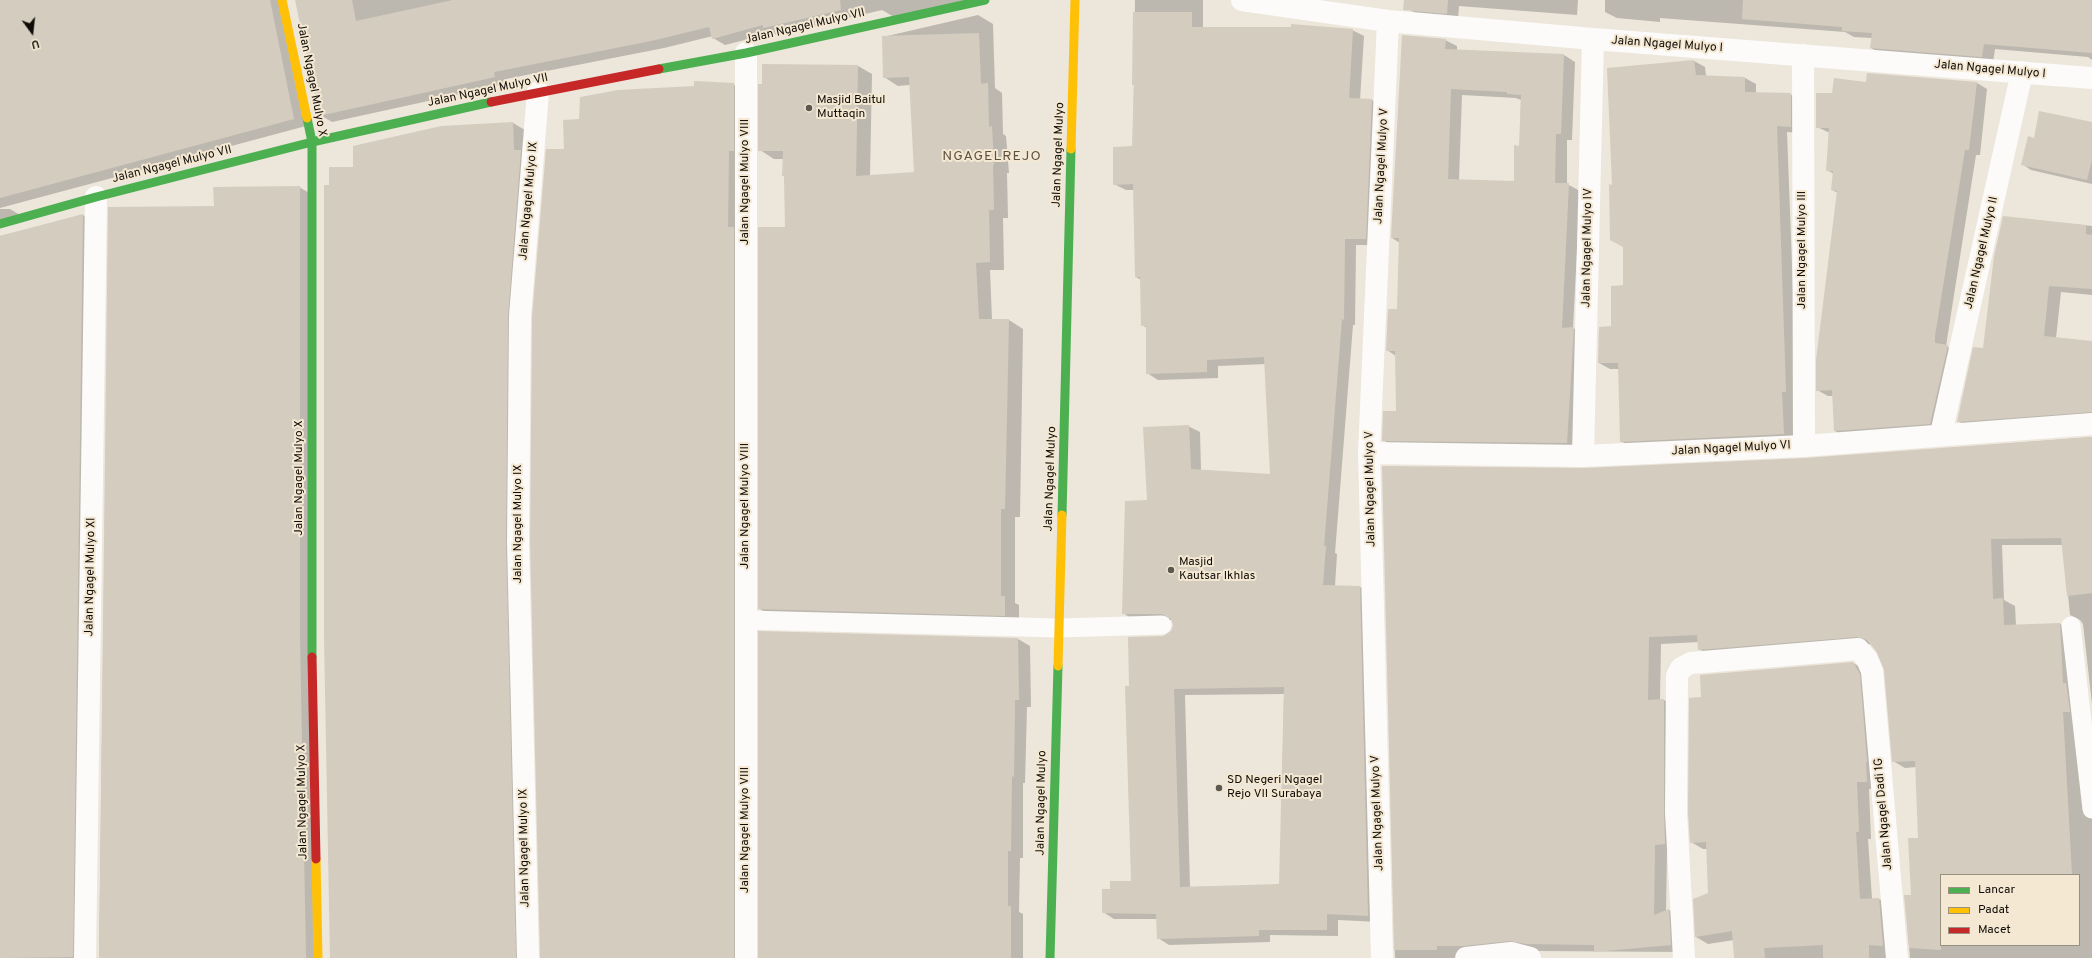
<!DOCTYPE html>
<html>
<head>
<meta charset="utf-8">
<style>
  body { margin:0 }
  #map { position:relative; width:2092px; height:958px; overflow:hidden; background:#ece6db; font-family:Overpass,sans-serif }
  canvas { display:block }
  .legend { position:absolute; left:1940px; top:874px; width:140px; height:72px; box-sizing:border-box; background:#f4e8d3; border:1px solid #989081; margin:0; padding:5px 7px; list-style:none; font-size:12px; color:#0f0b05 }
  .legend li { display:flex; align-items:center; gap:8px; height:20px }
  .legend b { width:20px; border:1px solid #989081 }
  .north { position:absolute; left:12px; top:12px; width:40px; height:40px; -webkit-text-stroke:3px #f4e8d3; paint-order:stroke; rotate:165deg; font-size:11px; font-weight:700; line-height:16px; text-align:center; color:#0f0b05 }
  .north::after { content:''; display:block; margin:auto; width:14px; height:18px; background:#0f0b05; clip-path:polygon(50% 0,100% 100%,50% 72%,0 100%) }
</style>
</head>
<body>
<div id="map">
<canvas width="2092" height="958"></canvas>
<ul class="legend">
<li><b style="height:5px;background:#4caf50"></b>Lancar</li>
<li><b style="height:5px;background:#ffc107"></b>Padat</li>
<li><b style="height:5px;background:#c62828"></b>Macet</li>
</ul>
<div class="north">U</div>
</div>
<script>
const g = document.querySelector('canvas').getContext('2d');
g.lineJoin = 'round';
function paint(path, color) {
  g.fillStyle = color;
  g.fill(path, 'evenodd');
}
function shape(rows) {
  const path = new Path2D();
  for (const r of rows) {
    path.moveTo(r[0], r[1]);
    for (let i = 2; i < r.length; i += 2) path.lineTo(r[i], r[i + 1]);
  }
  return path;
}
function trace(path, color, width, dash) {
  g.strokeStyle = color;
  g.lineWidth = width;
  g.lineCap = dash ? 'butt' : 'round';
  g.setLineDash(dash || []);
  g.stroke(path);
}
function drawText(font, color, halo, rows, align = 'center') {
  g.font = font + ' Overpass,sans-serif';
  g.lineWidth = 4;
  g.setLineDash([]);
  g.textBaseline = 'middle';
  g.strokeStyle = halo;
  g.fillStyle = color;
  for (const [text, x, y, turn = 0] of rows) {
    g.save();
    g.translate(x, y);
    g.rotate((+turn || 0) * Math.PI / 180);
    g.textAlign = isNaN(turn) ? turn : align;
    if (halo) g.strokeText(text, 0, 0);
    g.fillText(text, 0, 0);
    g.restore();
  }
}
paint(shape([
  [0,0,284,0,306,126,0,208],
  [296,0,969,0,894,17,882,10,776,35,772,33,725,45,713,38,713,36,664,48,506,79,506,84,332,122,320,115],
  [1135,0,1203,0,1203,28,1339,28,1352,30,1364,36,1360,100,1372,100,1383,107,1377,245,1356,245,1355,325,1353,325,1335,553,1337,554,1335,586,1360,587,1371,593,1379,922,1338,920,1338,936,1270,935,1270,942,1169,945,1158,938,1157,919,1114,919,1103,912,1111,890,1132,882,1130,687,1163,637,1172,631,1174,625,1172,620,1134,620,1123,613,1148,501,1188,426,1200,432,1201,470,1271,475,1266,364,1218,366,1218,378,1158,380,1147,373,1147,328,1142,325,1141,280,1136,277,1134,190,1126,190,1114,184,1133,147],
  [1284,694,1280,885,1190,887,1185,695],
  [1410,0,1578,0,1577,15,1459,6,1458,19,1421,16,1410,10],
  [1605,0,2092,0,2092,60,2088,57,1995,49,1993,63,1882,54,1871,48,1872,38,1854,37,1845,32,1660,18,1660,22,1617,18,1605,12],
  [978,15,993,24,995,88,1002,93,1003,134,1006,136,1009,173,1007,173,1008,218,1003,218,1004,270,990,270,992,320,1009,320,1023,329,1020,517,1015,517,1015,603,1019,605,1019,623,774,617,760,609,786,228,784,159,774,159,760,150,858,66,872,74,870,176,915,173,910,85,898,86,884,77,883,37],
  [1445,40,1457,46,1457,50,1564,55,1575,62,1572,140,1567,140,1567,184,1580,191,1573,328,1585,335,1578,449,1394,447,1383,440,1396,412,1396,356,1387,350,1398,310,1400,243,1392,238],
  [1462,95,1516,98,1521,100,1520,147,1515,182,1459,180],
  [1694,61,1705,67,1706,76,1745,78,1756,84,1756,94,1790,94,1801,101,1801,133,1787,132,1797,397,1794,440,1632,448,1621,441,1619,369,1610,369,1599,363,1612,327,1624,286,1624,247,1613,186],
  [1977,83,1987,89,1980,155,1976,155,1946,346,1958,352,1941,429,1845,437,1835,431,1833,396,1828,396,1817,390,1838,193,1832,190,1834,174,1827,170,1830,133,1817,127,1833,94,1867,84],
  [733,84,745,91,745,958,541,958,565,150,580,120],
  [513,123,525,130,519,323,527,958,331,958,330,186,354,168],
  [2092,123,2092,184,2031,170,2022,164,2035,139],
  [299,187,311,194,317,958,99,958,109,208,215,207],
  [0,209,10,209,20,215,0,227],
  [83,215,95,222,84,958,0,958,0,236],
  [2003,217,2092,226,2092,295,2061,292,2056,338,2092,342,2092,419,1970,428,1958,421,1984,349],
  [2092,437,2092,704,2083,624,2080,620,2070,615,2063,545,2002,545,2004,600,2015,606,2016,626,2060,624,2073,631,2092,810,2092,958,1910,958,1905,896,1912,895,1919,839,1916,767,1905,768,1893,761,1885,669,1877,650,1871,644,1711,656,1699,649,1699,642,1661,644,1660,700,1664,700,1676,707,1677,851,1667,852,1666,911,1669,910,1681,917,1683,952,1539,951,1522,947,1468,958,1395,958,1383,467,1584,469,1805,459],
  [1941,875,2079,875,2079,945,1941,945],
  [1018,639,1030,646,1031,707,1027,707,1025,783,1023,783,1023,858,1020,858,1019,912,1023,914,1023,958,760,958],
  [1853,663,1865,670,1879,788,1869,789,1871,839,1868,839,1872,899,1879,899,1891,906,1896,958,1735,958,1734,940,1708,944,1696,937,1709,894,1707,849,1703,849,1691,842,1702,698]
]), '#0003');
paint(shape([
  [0,0,270,0,294,119,0,198],
  [295,0,352,0,356,21,453,0,840,0,841,10,763,28,763,25,712,39,709,27,651,41,494,72,495,77,319,116],
  [1404,0,1448,0,1447,14,1403,10],
  [1743,0,2092,0,2092,53,1984,44,1982,57,1870,48,1872,33,1842,31,1842,27,1742,19],
  [1133,12,1192,12,1192,27,1291,27,1291,24,1353,29,1349,98,1372,99,1366,239,1345,239,1344,320,1342,319,1324,546,1326,546,1323,585,1360,586,1368,916,1327,914,1327,930,1259,930,1259,936,1157,939,1156,914,1102,913,1102,889,1110,889,1110,881,1131,881,1125,686,1129,686,1128,637,1163,636,1171,631,1173,625,1171,619,1162,614,1122,614,1125,501,1147,500,1143,427,1189,425,1191,469,1270,474,1264,357,1207,360,1207,372,1146,374,1146,326,1141,326,1140,277,1135,277,1133,184,1113,185,1113,147,1132,146,1134,85,1132,85],
  [1284,687,1279,884,1180,887,1174,689],
  [979,33,981,84,988,83,989,127,992,126,994,165,993,165,994,210,989,210,990,262,976,263,979,319,1009,319,1005,509,1001,509,1001,596,1005,596,1005,616,758,609,758,227,785,227,784,176,782,176,783,151,758,151,758,84,762,84,762,64,858,65,856,176,914,172,909,77,883,78,882,36],
  [1402,35,1446,39,1445,49,1564,54,1561,134,1556,134,1555,183,1569,183,1562,328,1574,327,1567,443,1382,441,1383,411,1396,411,1395,351,1386,351,1388,309,1397,309,1399,238,1391,238],
  [1451,89,1507,92,1507,94,1521,95,1519,146,1514,145,1514,181,1448,179],
  [1694,60,1696,75,1745,77,1745,92,1791,93,1791,127,1777,126,1786,392,1782,392,1784,434,1620,442,1618,363,1598,363,1599,327,1611,326,1611,286,1623,285,1623,247,1610,240,1609,184,1612,185,1607,68],
  [1867,73,1977,82,1969,150,1965,150,1935,336,1935,343,1948,345,1930,424,1834,431,1832,390,1816,391,1816,360,1837,191,1831,190,1833,171,1826,171,1829,128,1816,128,1816,93,1832,93,1834,78,1866,82],
  [694,81,734,83,734,151,729,151,728,227,734,227,734,958,540,958,530,542,532,317,546,149,564,149,563,120,579,119,580,97,618,90,694,86],
  [2039,111,2092,122,2092,160,2087,180,2021,165,2028,136,2034,138],
  [513,122,514,150,521,150,508,316,506,542,516,958,330,958,324,637,324,185,329,185,329,167,353,167,353,146,441,126],
  [300,186,300,637,306,958,99,958,108,207,214,206,213,187],
  [83,214,73,957,0,958,0,236],
  [2003,216,2086,225,2086,234,2092,235,2092,289,2049,286,2044,336,2092,341,2092,412,1957,422,1973,347,1983,348,1994,256],
  [2092,437,2092,593,2067,596,2061,538,1991,539,1993,599,2003,598,2004,625,2060,623,2063,683,2066,683,2070,712,2063,712,2072,875,1941,875,1941,950,1909,948,1904,895,1911,895,1908,838,1918,838,1915,761,1892,762,1884,670,1876,651,1867,640,1857,637,1698,650,1697,635,1649,637,1648,700,1664,699,1664,812,1665,844,1655,845,1654,915,1669,909,1671,945,1594,952,1594,945,1526,944,1510,941,1463,946,1437,946,1437,950,1394,950,1382,466,1584,468,1805,458],
  [758,631,1018,638,1019,700,1015,700,1014,777,1012,776,1011,851,1008,851,1008,906,1011,906,1011,958,758,958],
  [1853,662,1860,674,1867,762,1866,763,1867,782,1857,782,1859,832,1856,832,1860,899,1879,898,1883,946,1869,945,1869,958,1823,958,1823,945,1764,948,1765,958,1734,958,1732,931,1695,937,1693,899,1708,893,1706,842,1690,843,1688,812,1689,698,1701,697,1700,675]
]), '#d4ccbf');
trace(shape([
  [746,620,1059,628,1162,625],
  [2071,626,2092,809]
]), '#fcfbfa', 19);
trace(shape([
  [1242,0,1388,21,1593,39,2092,78],
  [1803,55,1804,446],
  [1941,434,2022,72],
  [1369,453,1583,456,1804,446,2092,424],
  [1583,456,1593,39],
  [85,958,96,197],
  [528,958,518,542,520,316,538,92],
  [746,958,746,53],
  [1382,958,1369,453,1388,21],
  [1466,958,1511,953,1530,958],
  [1684,958,1676,812,1677,676,1681,668,1691,663,1858,649,1867,659,1872,671,1897,958]
]), '#fcfbfa', 22);
trace(shape([
  [659,69,746,53,985,0],
  [307,118,312,142,312,657],
  [0,224,96,197,312,142,491,102],
  [1062,515,1071,149],
  [1050,958,1058,666]
]), '#4caf50', 9);
trace(shape([
  [282,0,307,118],
  [1071,149,1075,0],
  [1058,666,1062,515],
  [316,859,318,958]
]), '#ffc107', 9);
trace(shape([
  [491,102,659,69],
  [312,657,316,859]
]), '#c62828', 9);
for (const [x, y, r, color] of [
  [809,108,4,"#5c5850"],
  [1171,570,4,"#5c5850"],
  [1219,788,4,"#5c5850"]
]) {
  const dot = new Path2D();
  dot.arc(x, y, r, 0, 2 * Math.PI);
  g.fillStyle = color;
  g.fill(dot);
  trace(dot, '#f4e8d3', 1.5);
}
drawText('12px', '#0f0b05', '#f4e8d3', [
  ["Jalan Ngagel Mulyo VII",805,27,-13],
  ["Jalan Ngagel Mulyo I",1667,45,4],
  ["Jalan Ngagel Mulyo I",1990,70,5],
  ["Jalan Ngagel Mulyo X",311,80,79],
  ["Jalan Ngagel Mulyo VII",488,91,-12],
  ["Jalan Ngagel Mulyo",1059,155,-88],
  ["Jalan Ngagel Mulyo VII",172,165,-14],
  ["Jalan Ngagel Mulyo V",1382,166,-87],
  ["Jalan Ngagel Mulyo VIII",746,182,-90],
  ["Jalan Ngagel Mulyo IX",529,201,-85],
  ["Jalan Ngagel Mulyo IV",1588,248,-89],
  ["Jalan Ngagel Mulyo III",1803,250,-90],
  ["Jalan Ngagel Mulyo II",1982,253,-77],
  ["Jalan Ngagel Mulyo VI",1731,449,-3],
  ["Jalan Ngagel Mulyo X",300,478,-90],
  ["Jalan Ngagel Mulyo",1051,479,-88],
  ["Jalan Ngagel Mulyo V",1371,489,-91],
  ["Jalan Ngagel Mulyo VIII",746,506,-90],
  ["Jalan Ngagel Mulyo IX",519,524,-90],
  ["Jalan Ngagel Mulyo XI",91,577,-89],
  ["Jalan Ngagel Mulyo X",303,802,-91],
  ["Jalan Ngagel Mulyo",1042,803,-89],
  ["Jalan Ngagel Mulyo V",1378,813,-92],
  ["Jalan Ngagel Dadi 1G",1884,814,-95],
  ["Jalan Ngagel Mulyo VIII",746,830,-90],
  ["Jalan Ngagel Mulyo IX",525,848,-91]
]);
drawText('12px', '#0f0b05', '#f4e8d3', [
  ["Masjid Baitul",817,101],
  ["Muttaqin",817,115],
  ["Masjid",1179,563],
  ["Kautsar Ikhlas",1179,577],
  ["SD Negeri Ngagel",1227,781],
  ["Rejo VII Surabaya",1227,795]
], 'left');
g.letterSpacing = '1px';
drawText('14px', '#5c5240', '#f4e8d3', [
  ["NGAGELREJO",992,157]
]);
g.letterSpacing = '0px';
</script>
</body>
</html>
